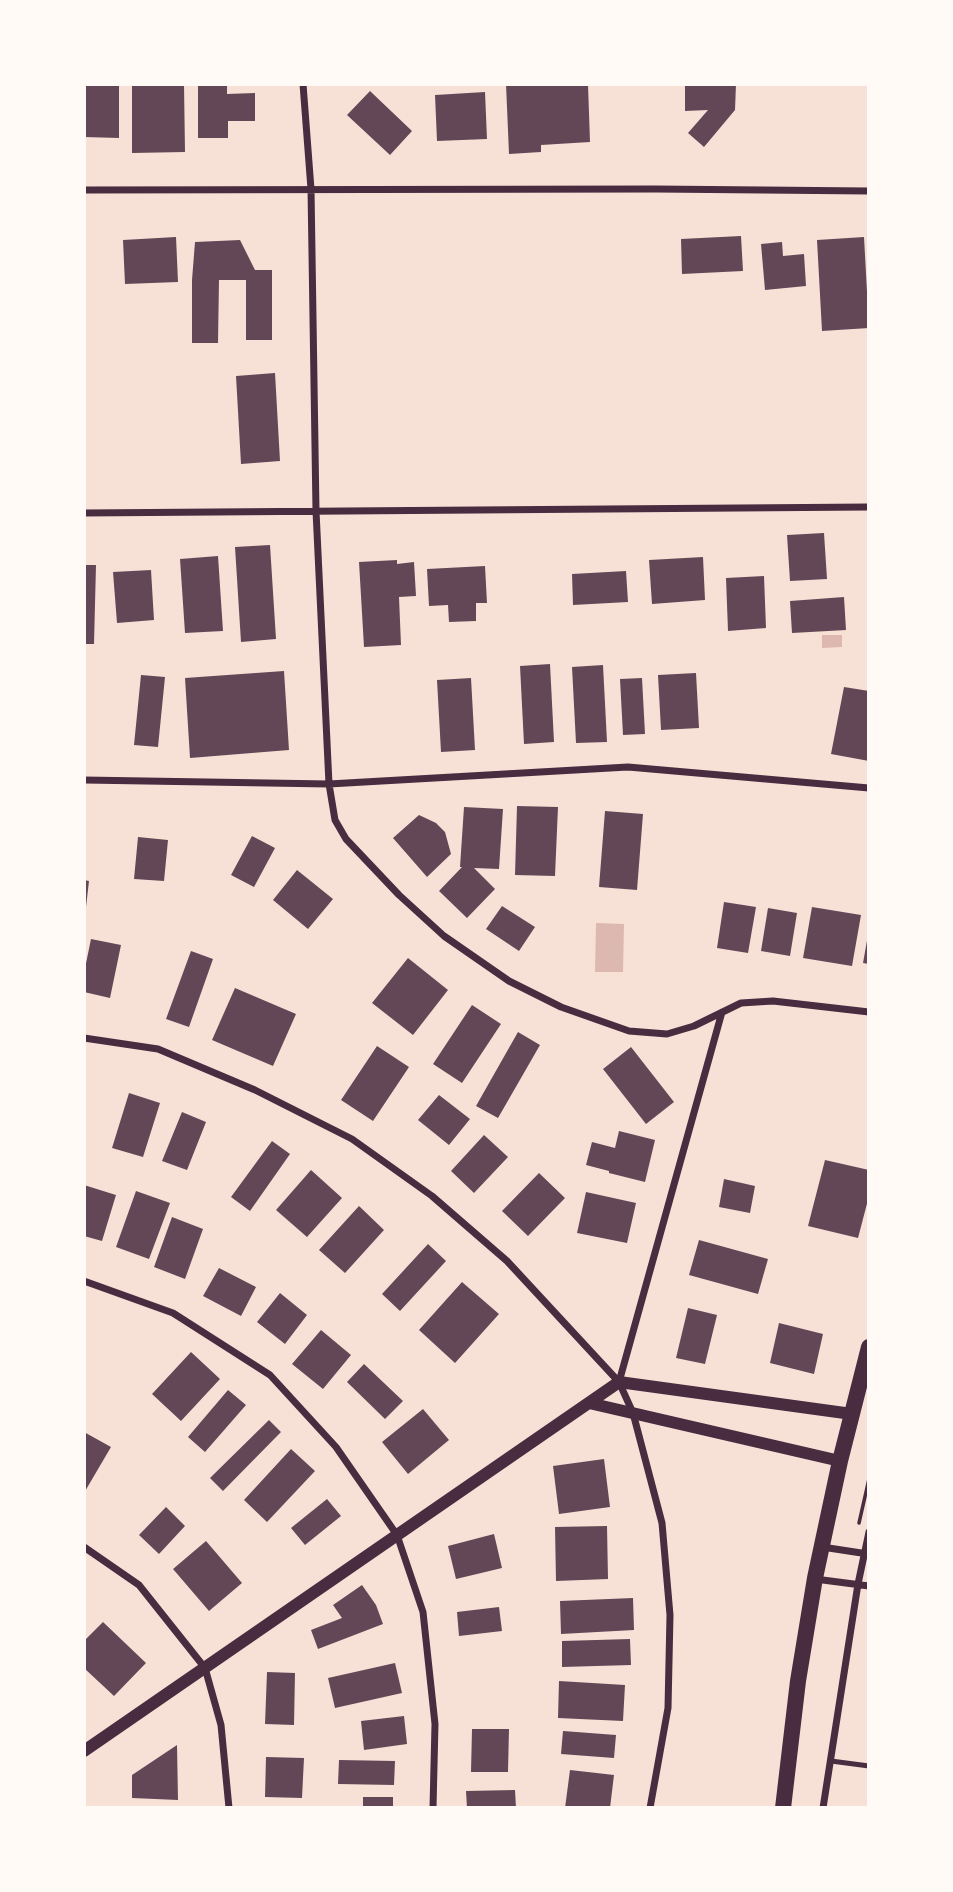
<!DOCTYPE html>
<html>
<head>
<meta charset="utf-8">
<style>
  body { margin:0 }
  #map { position:relative; width:953px; height:1892px; overflow:hidden; background:#f7e1d7; font-family:Inter,sans-serif }
  canvas { display:block }
  .frame { position:absolute; inset:0; border:86px solid #fffaf5; pointer-events:none }
</style>
</head>
<body>
<div id="map">
<canvas width="953" height="1892"></canvas>
<div class="frame"></div>
</div>
<script>
const g = document.querySelector('canvas').getContext('2d');
g.lineJoin = 'round';
function paint(path, color) {
  g.fillStyle = color;
  g.fill(path, 'evenodd');
}
function shape(rows) {
  const path = new Path2D();
  for (const r of rows) {
    path.moveTo(r[0], r[1]);
    for (let i = 2; i < r.length; i += 2) path.lineTo(r[i], r[i + 1]);
  }
  return path;
}
function trace(path, color, width, dash) {
  g.strokeStyle = color;
  g.lineWidth = width;
  g.lineCap = dash ? 'butt' : 'round';
  g.setLineDash(dash || []);
  g.stroke(path);
}
paint(shape([
  [822,635,842,635,842,647,822,648],
  [596,923,624,924,623,972,595,972]
]), '#dcb8b0');
paint(shape([
  [84,84,119,84,119,138,84,137],
  [132,84,184,84,185,152,132,153],
  [198,84,227,84,227,94,255,93,255,121,228,121,228,138,198,138],
  [506,84,588,84,590,142,541,145,541,152,509,154],
  [685,84,736,84,735,110,704,147,688,133,708,110,685,111],
  [370,91,412,131,390,155,347,115],
  [485,92,487,139,437,141,435,95],
  [741,236,743,271,682,274,681,239],
  [176,237,178,282,125,284,123,240],
  [864,237,869,328,822,331,817,240],
  [240,240,255,270,272,270,272,340,246,340,246,280,219,280,218,343,192,343,192,280,195,242],
  [782,242,783,256,804,254,806,286,765,290,761,244],
  [275,373,280,461,241,464,236,376],
  [824,533,827,579,790,581,787,535],
  [270,545,276,639,241,642,235,547],
  [218,556,223,631,185,633,180,559],
  [703,557,705,600,652,604,649,560],
  [397,560,397,564,414,562,416,596,399,597,401,645,364,647,359,562],
  [84,565,96,565,94,644,84,644],
  [485,566,487,603,476,603,476,621,449,622,448,605,429,606,427,569],
  [151,570,154,620,117,623,113,572],
  [626,571,628,602,573,605,572,574],
  [764,576,766,628,728,631,726,578],
  [844,597,846,630,792,633,790,601],
  [550,664,554,742,524,744,520,666],
  [603,665,607,742,576,743,572,667],
  [284,671,289,750,190,758,185,678],
  [696,673,699,728,661,730,658,675],
  [141,675,165,677,158,747,134,745],
  [471,678,475,750,441,752,437,680],
  [642,678,645,734,623,735,620,679],
  [844,687,869,691,869,761,831,754],
  [517,806,558,807,555,876,515,875],
  [464,807,503,809,499,869,474,868,495,889,467,918,439,891,462,867,460,867],
  [605,811,643,814,637,890,599,887],
  [419,815,436,823,445,832,451,854,427,877,393,838],
  [252,836,275,848,254,887,231,875],
  [138,837,168,840,164,881,134,879],
  [297,870,333,899,308,929,273,900],
  [84,880,89,881,86,907,84,907],
  [724,902,756,907,748,953,717,948],
  [502,906,535,927,519,951,486,929],
  [812,907,861,915,852,966,803,958],
  [768,908,797,913,790,956,761,951],
  [868,935,869,935,869,964,863,963],
  [91,939,121,945,110,998,84,992,84,973],
  [191,951,213,959,189,1027,166,1019],
  [408,958,448,990,413,1035,372,1003],
  [235,988,296,1014,273,1066,212,1040],
  [472,1005,501,1024,462,1083,433,1064],
  [518,1032,540,1045,498,1118,476,1106],
  [377,1046,409,1067,373,1121,341,1100],
  [631,1047,674,1102,646,1124,603,1069],
  [129,1093,160,1103,143,1157,112,1148],
  [439,1095,470,1119,449,1145,418,1120],
  [182,1112,206,1122,187,1170,162,1161],
  [619,1131,655,1140,645,1182,609,1173,609,1171,586,1165,592,1142,615,1148],
  [484,1135,508,1157,474,1193,451,1171],
  [272,1141,290,1154,250,1211,231,1197],
  [825,1160,869,1170,869,1196,858,1238,808,1226],
  [311,1170,342,1198,307,1237,276,1210],
  [539,1173,565,1198,528,1236,502,1211],
  [724,1179,755,1186,750,1213,719,1207],
  [84,1185,116,1195,102,1241,84,1236],
  [136,1191,170,1203,149,1259,116,1247],
  [586,1192,636,1203,627,1243,577,1233],
  [359,1206,384,1230,345,1273,319,1250],
  [172,1217,203,1229,185,1279,154,1267],
  [699,1240,768,1259,758,1294,689,1275],
  [428,1244,446,1261,400,1311,382,1294],
  [219,1268,256,1287,241,1316,203,1296],
  [462,1282,499,1314,455,1363,419,1330],
  [280,1293,307,1315,285,1344,257,1322],
  [688,1308,717,1315,705,1364,676,1358],
  [779,1323,823,1334,814,1374,770,1363],
  [321,1330,351,1355,323,1389,292,1364],
  [191,1352,220,1379,181,1421,152,1394],
  [364,1364,403,1401,385,1419,347,1382],
  [228,1390,246,1405,205,1452,188,1437],
  [423,1409,449,1440,408,1474,382,1442],
  [269,1420,281,1432,223,1491,210,1478],
  [84,1432,111,1447,84,1493],
  [291,1449,315,1471,267,1522,244,1500],
  [604,1459,610,1507,559,1514,553,1466],
  [327,1499,341,1516,305,1545,291,1528],
  [166,1507,185,1526,159,1554,139,1535],
  [607,1526,608,1579,556,1581,555,1527],
  [494,1534,502,1568,456,1579,448,1546],
  [206,1541,242,1583,209,1611,173,1569],
  [362,1585,376,1605,383,1624,318,1649,311,1630,342,1618,333,1605],
  [633,1598,634,1630,561,1634,560,1601],
  [499,1607,502,1631,459,1636,457,1612],
  [103,1622,146,1663,114,1696,84,1668,84,1641],
  [630,1639,631,1665,562,1667,562,1641],
  [395,1663,402,1693,335,1708,328,1678],
  [267,1672,295,1673,294,1725,265,1724],
  [559,1681,625,1685,623,1721,558,1718],
  [404,1716,407,1744,364,1750,361,1721],
  [472,1729,509,1729,508,1772,471,1772],
  [563,1731,616,1735,614,1758,561,1754],
  [177,1745,178,1800,132,1798,132,1775],
  [266,1757,304,1758,302,1798,265,1797],
  [339,1760,395,1761,394,1785,338,1784],
  [570,1770,614,1775,610,1808,565,1808],
  [515,1790,516,1808,467,1808,466,1791],
  [363,1797,393,1797,393,1808,363,1808]
]), '#644757');
trace(shape([
  [859,1523,869,1479]
]), '#4a2c40', 3.5);
trace(shape([
  [831,1761,869,1766]
]), '#4a2c40', 5);
trace(shape([
  [303,84,311,189,316,511,329,784,335,820,346,839,399,895,444,936,509,981,561,1007,629,1031,667,1034,694,1026,741,1003,773,1001,869,1012],
  [84,190,656,189,869,191],
  [84,513,869,507],
  [84,780,329,784,628,767,869,788],
  [84,1038,158,1049,255,1090,352,1139,432,1196,507,1261,619,1382,633,1413,662,1523,670,1615,668,1708,650,1808],
  [84,1281,173,1313,270,1375,336,1447,397,1535,423,1612,435,1724,433,1808],
  [619,1382,722,1012],
  [84,1547,139,1585,205,1668,221,1725,229,1808],
  [822,1547,868,1554],
  [815,1579,869,1586],
  [823,1808,858,1584,869,1532]
]), '#4a2c40', 7);
trace(shape([
  [589,1403,840,1461],
  [84,1751,619,1382,852,1414]
]), '#4a2c40', 12);
trace(shape([
  [783,1808,798,1681,815,1578,840,1461,869,1347]
]), '#4a2c40', 16);
</script>
</body>
</html>
